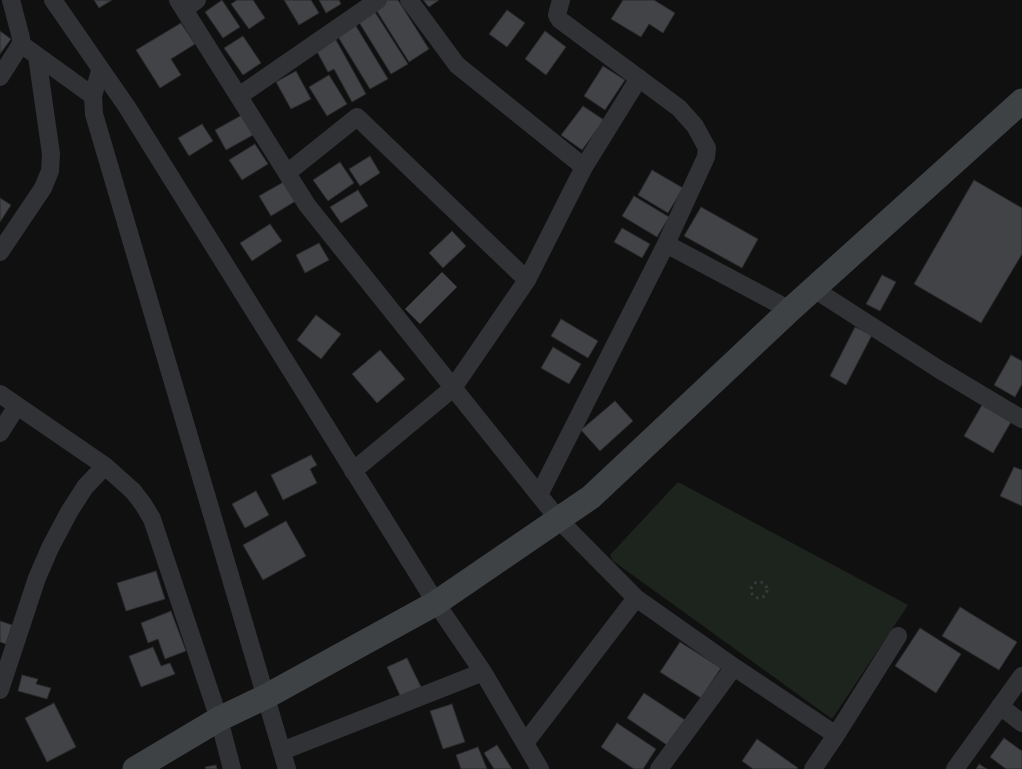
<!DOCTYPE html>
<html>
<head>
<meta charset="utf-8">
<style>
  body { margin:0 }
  canvas { display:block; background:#101011 }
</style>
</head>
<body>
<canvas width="1022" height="769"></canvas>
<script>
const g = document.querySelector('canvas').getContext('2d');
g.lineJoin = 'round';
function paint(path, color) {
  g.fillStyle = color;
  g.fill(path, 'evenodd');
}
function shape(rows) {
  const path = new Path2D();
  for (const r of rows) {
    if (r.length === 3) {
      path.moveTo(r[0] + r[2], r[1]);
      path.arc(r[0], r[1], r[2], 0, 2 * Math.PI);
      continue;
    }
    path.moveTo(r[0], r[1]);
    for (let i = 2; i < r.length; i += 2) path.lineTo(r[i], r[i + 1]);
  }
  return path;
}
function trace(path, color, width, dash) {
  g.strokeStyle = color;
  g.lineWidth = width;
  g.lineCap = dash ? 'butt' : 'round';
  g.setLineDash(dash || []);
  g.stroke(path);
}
paint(shape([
  [678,482,908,605,832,719,613,561,610,555]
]), '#1d231d');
const building = shape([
  [94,0,112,0,99,8,94,0],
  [222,0,240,27,223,38,205,12,222,0],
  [237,0,253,0,265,18,249,29,231,4,237,0],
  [284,0,311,0,319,13,299,25,284,0],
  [319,0,339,0,341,4,326,13,319,0],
  [381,0,398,0,429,49,409,62,373,5,381,0],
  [423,0,439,0,429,7,423,0],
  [623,0,654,0,675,13,663,33,649,24,641,37,611,19,623,0],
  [373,9,408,64,391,74,357,19,373,9],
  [507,10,525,23,507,47,489,34,507,10],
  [353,21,388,79,370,89,335,32,353,21],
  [181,23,195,44,171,59,181,75,160,88,136,50,181,23],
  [0,31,11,39,0,54,0,31],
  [545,31,566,47,546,75,525,59,545,31],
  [243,36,261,63,243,75,224,48,243,36],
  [335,38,366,94,352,102,334,69,328,72,315,48,335,38],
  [603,66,625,80,605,110,584,96,603,66],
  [296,71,311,99,291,109,276,82,296,71],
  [329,75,347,104,327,116,309,87,329,75],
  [583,106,604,120,582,150,561,135,583,106],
  [242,115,253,135,226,150,215,130,242,115],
  [202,124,213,141,189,156,178,138,202,124],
  [255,144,268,164,242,180,229,160,255,144],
  [370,156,380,173,360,186,349,169,370,156],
  [340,162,354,183,328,201,313,180,340,162],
  [652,170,683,188,668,213,638,195,652,170],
  [287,180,299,199,271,216,259,196,287,180],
  [974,180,1022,208,1022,254,981,323,914,284,974,180],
  [358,190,368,206,341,223,330,207,358,190],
  [634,196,669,217,657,237,622,216,634,196],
  [0,198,11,205,0,222,0,198],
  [701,207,758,239,742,268,684,236,701,207],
  [270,224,282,241,252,261,240,243,270,224],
  [622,228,650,244,642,258,614,242,622,228],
  [452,231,466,246,443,268,429,253,452,231],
  [319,243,329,260,305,273,296,255,319,243],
  [442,272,457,287,420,324,405,309,442,272],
  [882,275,896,282,880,311,866,304,882,275],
  [316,315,341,334,321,359,297,340,316,315],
  [561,319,598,341,588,358,551,336,561,319],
  [855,327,872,335,846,385,830,376,855,327],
  [553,347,581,364,569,384,541,368,553,347],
  [380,350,405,379,377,403,352,374,380,350],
  [1011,355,1022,361,1022,384,1015,397,994,385,1011,355],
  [615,401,633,421,600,451,581,430,615,401],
  [982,405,1011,422,993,453,964,436,982,405],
  [311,455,317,465,310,469,317,483,283,500,271,475,311,455],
  [1014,467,1022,470,1022,506,1000,496,1014,467],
  [256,491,269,515,245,528,232,504,256,491],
  [286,521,306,556,263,580,243,545,286,521],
  [156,571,165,599,126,611,117,583,156,571],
  [960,607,1017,642,999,670,942,636,960,607],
  [171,611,186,651,165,659,158,639,148,643,141,623,171,611],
  [0,621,12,625,6,644,0,642,0,621],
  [920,628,961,654,936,693,895,666,920,628],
  [680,642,721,668,701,698,660,672,680,642],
  [153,647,161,666,170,663,175,674,141,687,129,656,153,647],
  [407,658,423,691,402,700,387,667,407,658],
  [22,675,38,679,36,684,51,688,47,699,18,691,22,675],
  [644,693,685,720,667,745,627,718,644,693],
  [54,703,76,747,47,762,25,718,54,703],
  [452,704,465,742,443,749,430,711,452,704],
  [617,723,656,749,643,769,634,769,601,747,617,723],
  [1004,738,1022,751,1022,769,1006,769,990,757,1004,738],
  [757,739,798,768,797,769,753,769,742,761,757,739],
  [497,745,512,769,494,769,484,753,497,745],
  [478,747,487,769,461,769,456,755,478,747],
  [979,764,987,769,976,769,979,764],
  [216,765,217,769,206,769,205,767,216,765]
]);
paint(building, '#414346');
trace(building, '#2a2a2c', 1);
trace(shape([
  [759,590,8]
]), '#37393c', 3, [2.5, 4]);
trace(shape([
  [53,0,127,107,436,603,483,672,540,769],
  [178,0,307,205,559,520,636,598,734,667,836,735],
  [409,0,457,65,584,167],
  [184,9,197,0],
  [21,44,93,96],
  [100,71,93,96,94,114,287,769],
  [0,77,21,44,21,38,11,0],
  [239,96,378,0],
  [287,173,357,117,527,280],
  [666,244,790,310],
  [0,252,43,188,50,171,51,154,37,56],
  [814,289,940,370,1022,419],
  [0,394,105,466,133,491,143,504,152,519,219,719,232,769],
  [0,433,17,406],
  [353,471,453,388,527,280,584,167,639,78],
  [539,495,666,244,706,157,707,148,695,126,679,108,560,20,557,15,561,0],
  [0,690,37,578,50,548,69,512,85,487,105,466],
  [1000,706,1022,723],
  [525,743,636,598],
  [282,751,483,672],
  [659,769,734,667],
  [813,769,836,735,898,636],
  [955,769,1022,676]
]), '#313235', 18);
trace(shape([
  [135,769,219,719,267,696,436,603,591,497,790,310,1022,101]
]), '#3f4245', 25);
</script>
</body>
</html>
